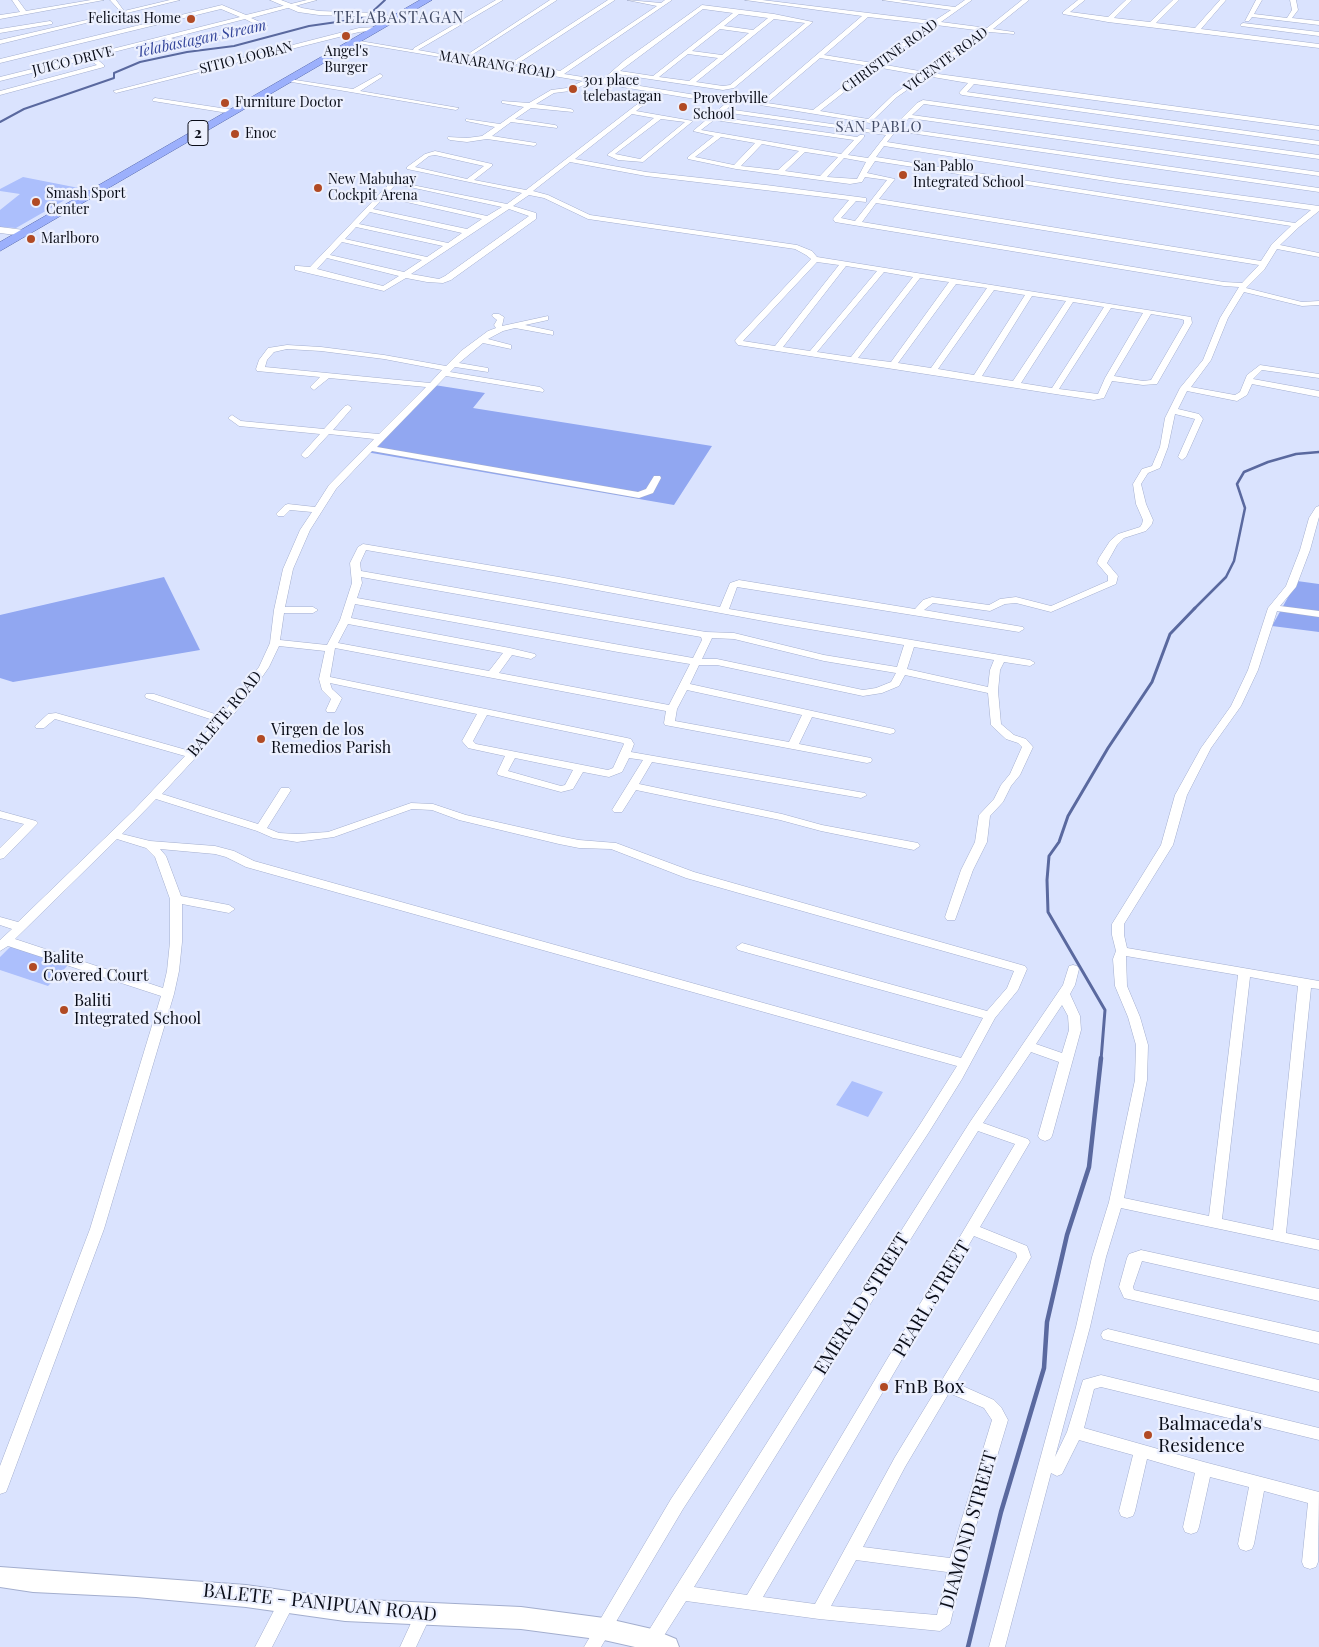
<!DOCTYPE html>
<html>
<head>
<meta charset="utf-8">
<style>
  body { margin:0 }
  canvas { display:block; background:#dae3fe }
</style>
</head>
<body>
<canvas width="1319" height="1647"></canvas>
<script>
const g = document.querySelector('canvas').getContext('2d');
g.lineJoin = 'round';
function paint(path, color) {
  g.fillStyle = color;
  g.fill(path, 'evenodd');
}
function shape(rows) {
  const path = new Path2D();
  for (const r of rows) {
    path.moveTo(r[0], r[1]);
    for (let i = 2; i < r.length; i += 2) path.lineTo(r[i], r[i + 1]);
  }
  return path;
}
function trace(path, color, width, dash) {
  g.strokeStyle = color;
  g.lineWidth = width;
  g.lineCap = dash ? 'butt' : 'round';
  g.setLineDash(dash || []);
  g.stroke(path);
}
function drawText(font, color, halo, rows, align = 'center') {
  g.font = font + ' "Playfair Display",serif';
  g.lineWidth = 4.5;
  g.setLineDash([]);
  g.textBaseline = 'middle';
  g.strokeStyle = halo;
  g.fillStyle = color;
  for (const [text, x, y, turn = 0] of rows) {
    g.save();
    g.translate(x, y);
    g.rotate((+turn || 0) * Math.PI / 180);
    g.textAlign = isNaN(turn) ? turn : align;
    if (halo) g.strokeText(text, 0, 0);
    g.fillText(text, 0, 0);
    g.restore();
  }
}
paint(shape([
  [23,177,84,189,16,228,0,227,0,210,20,194,0,191,0,189],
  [12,945,69,964,48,986,0,970,0,957],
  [852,1081,883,1092,868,1117,836,1105]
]), '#acbffc');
paint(shape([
  [428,384,485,393,473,408,712,446,674,505,366,452],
  [164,577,200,650,13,682,0,678,0,615],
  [1297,581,1319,584,1319,632,1272,626]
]), '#91a7f1');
trace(shape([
  [0,122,24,109,114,78,114,73,140,62,187,52,234,46,309,26,358,19,371,13,385,0]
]), '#5a699f', 2);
trace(shape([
  [1194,609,1226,577,1234,561,1245,508,1237,484,1244,472,1268,462,1296,454,1319,452]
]), '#5a699f', 2.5);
trace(shape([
  [1101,1060,1105,1010,1048,912,1047,880,1049,856,1059,842,1068,816,1108,748,1152,682,1170,634,1195,608]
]), '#5a699f', 3);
trace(shape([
  [968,1647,1001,1512,1044,1368,1047,1322,1067,1235,1089,1167,1101,1058]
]), '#5a699f', 4.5);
const minor = shape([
  [12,0,18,0,26,11,91,0,104,0,0,19,0,15,20,12,12,0],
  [110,0,116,0,124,11,170,0,180,0,0,44,0,40,121,12,110,0],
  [307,0,317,0,251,18,267,25,267,27,188,48,179,46,165,39,94,57,104,65,104,67,0,95,0,91,97,65,88,59,0,81,0,77,240,17,221,9,0,63,0,59,222,5,246,15,307,0],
  [245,19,259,26,188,44,171,38,245,19],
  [496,0,503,0,418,50,462,58,550,0,557,0,467,58,508,65,608,0,615,0,514,66,553,72,556,70,560,71,657,6,627,0,661,3,665,0,672,0,564,74,602,80,625,60,702,5,774,14,813,22,734,88,723,90,616,74,609,81,727,100,732,104,727,109,888,132,917,103,923,100,1319,155,1319,159,924,104,912,115,1319,172,1319,176,909,118,900,128,1319,188,1319,192,896,131,887,142,1119,179,1319,206,1319,211,1299,227,1280,245,1319,253,1319,257,1277,249,1264,270,1246,288,1302,302,1319,301,1319,305,1302,306,1244,292,1228,318,1211,360,1191,387,1235,395,1240,392,1247,375,1260,365,1319,374,1319,378,1262,370,1253,379,1319,391,1319,397,1252,384,1247,395,1237,401,1187,391,1178,409,1199,414,1203,419,1186,457,1182,460,1178,457,1195,419,1175,414,1168,447,1160,468,1148,473,1141,484,1146,504,1153,520,1152,524,1146,531,1124,538,1117,545,1107,563,1118,576,1116,584,1051,612,1016,603,1005,604,990,611,933,603,924,610,1023,627,1024,629,1019,632,737,587,729,609,1030,660,1035,663,1030,666,1004,662,1000,670,998,691,1001,724,1014,735,1026,739,1033,747,1020,775,1011,786,1003,802,990,816,987,842,973,870,955,920,947,920,945,917,961,870,975,842,979,815,994,799,1001,785,1010,774,1022,747,1018,743,1006,739,991,725,988,693,905,675,899,686,882,693,863,696,717,665,699,665,690,684,894,729,895,731,894,733,890,734,812,717,799,744,871,758,872,760,871,762,867,763,665,725,664,723,666,711,335,648,330,677,627,738,631,739,634,744,631,752,865,793,867,795,861,798,652,762,639,784,782,814,822,825,918,843,920,846,914,850,821,831,780,820,636,790,622,812,614,812,612,810,643,760,629,758,622,772,609,777,583,772,573,789,561,792,498,775,497,773,505,756,468,748,462,741,477,714,330,683,332,689,342,698,335,712,327,712,326,710,331,699,322,690,319,679,325,651,279,646,269,667,249,696,211,741,162,794,258,824,281,788,289,788,291,790,267,828,279,833,297,834,328,832,411,803,433,804,466,815,559,836,579,840,616,843,694,872,1025,966,1027,969,1018,990,995,1018,962,1079,929,1132,683,1509,601,1647,584,1647,671,1499,919,1126,957,1066,246,867,226,857,215,854,160,849,166,856,181,896,229,905,235,909,229,913,182,904,182,942,179,971,174,994,104,1229,8,1487,6,1492,0,1494,0,1466,90,1229,161,996,8,946,0,951,0,940,12,929,0,925,0,917,18,922,134,810,185,756,55,719,44,728,36,728,35,726,48,714,56,713,190,751,216,721,146,698,145,696,146,694,154,694,221,716,259,667,270,643,274,610,283,569,300,530,312,512,290,510,284,516,278,516,276,514,285,505,288,504,315,507,329,485,374,439,329,434,308,457,305,458,301,455,320,434,239,426,228,418,232,415,241,421,324,429,345,406,348,405,352,408,333,430,379,434,426,387,329,378,314,390,310,387,320,377,257,371,256,369,259,360,268,348,287,345,321,347,384,355,446,366,461,351,488,331,496,328,494,325,497,320,492,316,493,314,499,314,504,317,502,326,548,316,548,320,525,325,553,331,553,335,515,328,503,331,488,339,511,345,511,349,483,343,459,363,488,368,488,372,455,367,450,372,540,387,544,390,543,392,446,376,377,447,638,492,646,489,654,476,660,476,661,478,653,493,639,498,372,451,336,489,310,530,293,569,285,607,313,607,318,610,313,613,284,613,280,640,327,645,340,620,352,583,350,563,358,547,363,544,559,577,720,607,730,583,739,580,915,609,923,600,932,597,989,605,1000,599,1016,597,1051,606,1108,581,1108,576,1097,563,1099,558,1110,541,1118,534,1140,527,1142,524,1143,520,1136,504,1133,484,1142,469,1152,466,1160,447,1165,418,1180,388,1203,360,1220,318,1239,287,1224,286,835,222,833,219,849,200,646,176,570,162,533,191,548,195,590,215,797,245,812,251,817,257,1191,317,1192,323,1157,384,1143,385,1112,381,1104,398,1094,400,738,345,735,341,736,339,811,259,806,255,795,249,588,219,544,198,529,195,513,206,536,213,536,219,451,280,443,283,427,282,406,278,384,291,295,270,295,266,298,266,310,267,392,181,507,204,522,193,407,169,407,167,425,154,435,151,492,164,492,166,474,180,526,190,653,92,591,82,570,91,554,93,536,104,571,109,574,111,573,112,531,108,515,119,555,125,557,126,557,128,511,122,492,136,536,143,537,144,534,146,487,139,467,142,450,140,447,138,448,137,467,138,482,136,495,127,466,121,466,119,500,124,524,107,502,103,502,101,529,103,551,90,567,88,583,81,351,42,354,40,413,50,414,48,496,0],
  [703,9,733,13,653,76,620,71,703,9],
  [739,14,768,18,753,30,724,26,739,14],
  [774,19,805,23,730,85,723,86,696,82,774,19],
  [720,29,749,33,722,55,692,51,720,29],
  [688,54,718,58,689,81,659,77,688,54],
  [659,93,725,104,693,131,714,136,688,157,688,159,736,169,850,184,862,182,865,177,887,180,855,221,841,218,856,201,866,202,866,198,766,185,646,172,575,159,632,114,654,118,607,155,618,160,643,162,693,121,636,111,659,93],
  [723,112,886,135,868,158,848,155,864,137,864,135,860,135,857,137,718,117,723,112],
  [661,119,685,122,640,159,615,154,661,119],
  [714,120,854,140,841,154,701,130,714,120],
  [721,137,755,143,734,165,695,157,721,137],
  [762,144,799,151,778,170,741,166,762,144],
  [884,146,1119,183,1311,210,1295,223,876,157,884,146],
  [805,152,838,157,820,176,785,171,805,152],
  [435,155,484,166,467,179,415,167,429,156,435,155],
  [844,158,866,162,857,179,827,177,844,158],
  [875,161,1291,226,1272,244,1261,261,879,199,895,179,867,173,875,161],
  [396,184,502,207,487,216,387,194,396,184],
  [384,197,482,219,467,229,373,209,384,197],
  [876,203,1259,265,1242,283,1224,282,862,222,876,203],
  [509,209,529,216,445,276,439,279,411,274,509,209],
  [370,212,462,233,448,243,359,224,370,212],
  [356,227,443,246,427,257,345,239,356,227],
  [342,242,422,260,404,272,330,255,342,242],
  [327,258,399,276,383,286,317,269,327,258],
  [817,262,839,265,775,346,743,341,817,262],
  [846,266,877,271,810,351,783,347,846,266],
  [884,272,913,277,851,357,817,352,884,272],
  [920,278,949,282,891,362,858,358,920,278],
  [956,284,987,288,931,368,898,363,956,284],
  [994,290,1025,295,974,375,938,369,994,290],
  [1032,296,1066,301,1013,381,982,376,1032,296],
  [1073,302,1104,307,1052,388,1021,383,1073,302],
  [1111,308,1143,313,1105,378,1098,394,1059,389,1111,308],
  [1151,314,1181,319,1184,320,1184,323,1151,380,1143,381,1114,376,1151,314],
  [287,349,321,351,384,359,442,370,430,383,265,367,267,360,274,352,287,349],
  [366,550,559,583,785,625,904,645,897,667,824,655,734,633,706,632,361,571,360,563,366,550],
  [361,577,701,637,702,640,693,658,357,598,362,583,361,577],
  [355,604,618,652,690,664,669,705,499,673,512,655,531,659,536,656,535,654,510,648,351,618,355,604],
  [348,624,503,653,489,671,338,643,348,624],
  [712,638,734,639,824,661,896,673,891,682,876,688,863,690,717,659,702,659,712,638],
  [914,647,994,660,990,670,988,687,907,669,914,647],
  [687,690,802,715,789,742,675,721,677,709,687,690],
  [487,715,623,743,624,744,613,768,608,770,476,744,473,741,487,715],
  [515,758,573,770,565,785,561,786,508,771,515,758],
  [156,799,257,831,273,838,297,842,334,837,412,809,432,810,459,820,559,844,579,848,611,849,686,878,1014,971,1007,988,987,1011,742,943,736,947,738,950,983,1018,961,1058,254,861,234,851,215,846,150,841,122,834,156,799],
  [117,839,146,848,155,857,170,899,170,942,167,971,163,988,15,939,117,839],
  [745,0,762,0,934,21,951,10,882,0,899,0,955,7,965,0,972,0,941,22,987,28,1022,0,1029,0,993,29,1014,32,1014,34,989,32,931,73,1319,126,1319,130,974,84,967,92,1319,141,1319,145,962,95,959,93,968,83,927,76,897,97,870,123,760,105,760,103,862,16,745,0],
  [868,17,930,24,873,63,824,55,868,17],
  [936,25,983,31,925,72,880,64,936,25],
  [820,58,869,66,813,110,767,103,820,58],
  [876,67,921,75,893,95,868,119,820,111,876,67],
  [1078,0,1085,0,1070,12,1108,17,1126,0,1132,0,1114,18,1150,22,1173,0,1179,0,1156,23,1195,28,1220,0,1226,0,1201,29,1319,44,1319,48,1108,22,1063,14,1063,12,1078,0],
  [1256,0,1262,0,1254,14,1287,18,1292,10,1290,0,1296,0,1298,10,1292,18,1319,21,1319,25,1252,17,1249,21,1245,21,1256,0],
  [50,21,52,22,52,24,0,33,0,29,50,21],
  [1243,23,1319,32,1319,36,1241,26,1240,25,1243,23],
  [377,27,379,28,379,30,359,32,116,93,113,91,359,28,377,27],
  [380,74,383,76,382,77,360,91,459,108,456,110,286,81,289,79,353,89,380,74],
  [155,98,234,110,237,112,234,114,153,101,152,100,155,98],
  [1319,506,1319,517,1310,550,1296,587,1280,606,1319,611,1319,617,1277,611,1258,670,1241,706,1211,748,1187,795,1173,845,1124,924,1124,935,1127,948,1319,981,1319,989,1311,988,1286,1233,1319,1240,1319,1250,1121,1208,1106,1257,1090,1327,1055,1457,1067,1432,1083,1380,1101,1375,1319,1428,1319,1440,1101,1387,1094,1389,1084,1428,1204,1462,1319,1492,1318,1562,1316,1567,1310,1569,1304,1567,1302,1562,1308,1503,1264,1491,1254,1544,1252,1549,1246,1551,1240,1549,1238,1544,1249,1487,1210,1477,1199,1527,1197,1532,1191,1534,1185,1532,1183,1527,1195,1473,1147,1459,1135,1511,1133,1516,1127,1518,1121,1516,1119,1511,1133,1455,1079,1440,1062,1474,1057,1476,1051,1473,1005,1647,989,1647,1076,1327,1092,1257,1109,1202,1135,1080,1136,1045,1128,1017,1115,986,1113,959,1116,951,1112,935,1112,924,1161,845,1175,795,1201,748,1231,706,1248,670,1268,608,1286,586,1300,550,1309,518,1316,507,1319,506],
  [1126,956,1238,975,1209,1216,1124,1198,1147,1080,1148,1045,1140,1017,1127,986,1126,956],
  [1250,977,1298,986,1273,1230,1222,1219,1250,977],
  [0,811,36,821,38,823,4,858,0,859,0,848,24,824,0,818,0,811],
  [1073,965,1077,966,1079,969,1075,985,1070,994,1080,1016,1081,1030,1052,1136,1050,1139,1045,1141,1040,1139,1038,1136,1059,1062,1031,1052,983,1123,1028,1139,1030,1142,980,1227,1027,1246,1031,1257,956,1383,994,1400,1001,1407,1008,1420,964,1566,950,1624,940,1631,819,1619,686,1601,658,1645,654,1647,646,1645,644,1640,646,1635,675,1588,970,1122,1063,985,1069,966,1073,965],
  [1062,1005,1068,1016,1069,1030,1062,1053,1036,1044,1062,1005],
  [978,1131,1015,1144,747,1595,694,1587,978,1131],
  [974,1236,1016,1253,1017,1257,895,1457,815,1604,763,1597,974,1236],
  [949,1393,984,1408,992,1420,950,1558,863,1547,905,1467,949,1393],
  [856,1560,947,1572,937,1615,831,1606,856,1560],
  [1141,1250,1319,1289,1319,1301,1142,1261,1133,1287,1134,1290,1319,1332,1319,1344,1124,1298,1119,1287,1127,1258,1129,1254,1141,1250],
  [1108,1329,1319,1380,1319,1392,1103,1339,1101,1335,1103,1331,1108,1329],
  [287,1595,293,1597,295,1602,272,1647,255,1647,281,1597,287,1595],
  [423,1608,429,1610,431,1615,416,1647,400,1647,417,1610,423,1608]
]);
const tertiary = shape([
  [270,0,281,0,302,8,319,11,376,13,400,18,396,20,376,17,319,15,298,12,270,0],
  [0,227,24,230,28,233,24,236,0,233,0,227]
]);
const secondary = shape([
  [0,1567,246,1585,345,1599,521,1607,604,1618,652,1629,676,1639,679,1647,635,1647,604,1640,521,1629,345,1621,246,1607,136,1597,33,1592,0,1587,0,1567]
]);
const trunk = shape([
  [420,0,432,0,0,251,0,242,420,0]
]);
trace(minor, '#a3aece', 1);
trace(tertiary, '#a3aece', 1);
trace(secondary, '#a3aece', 2);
trace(trunk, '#596bac', 1);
paint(minor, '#fff');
paint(tertiary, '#fff');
paint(secondary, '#fff');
paint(trunk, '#9cb0fc');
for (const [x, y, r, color] of [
  [191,19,5,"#b14a24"],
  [346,36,5,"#b14a24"],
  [573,89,5,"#b14a24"],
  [225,103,5,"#b14a24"],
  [683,107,5,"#b14a24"],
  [235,134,5,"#b14a24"],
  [903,175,5,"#b14a24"],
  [318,188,5,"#b14a24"],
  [36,202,5,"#b14a24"],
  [31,239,5,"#b14a24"],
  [261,739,5,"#b14a24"],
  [33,967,5,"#b14a24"],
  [64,1010,5,"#b14a24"],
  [884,1387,5,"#b14a24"],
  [1148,1435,5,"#b14a24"]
]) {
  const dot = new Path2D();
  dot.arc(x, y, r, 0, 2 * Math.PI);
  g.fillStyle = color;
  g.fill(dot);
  trace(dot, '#ecf0fe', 2);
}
drawText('14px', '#0a0d18', '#ecf0fe', [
  ["Felicitas Home",181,19,"right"],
  ["Angel's",346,52,"center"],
  ["Burger",346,68,"center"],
  ["301 place",583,81],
  ["telebastagan",583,97],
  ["Proverbville",693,99],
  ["School",693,115],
  ["Furniture Doctor",235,103],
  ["Enoc",245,134],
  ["San Pablo",913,167],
  ["Integrated School",913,183],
  ["New Mabuhay",328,180],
  ["Cockpit Arena",328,196],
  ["Smash Sport",46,194],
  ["Center",46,210],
  ["Marlboro",41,239]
], 'left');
drawText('14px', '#0a0d18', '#ecf0fe', [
  ["CHRISTINE ROAD",890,56,-36],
  ["SITIO LOOBAN",246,58,-14],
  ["VICENTE ROAD",946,60,-36],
  ["JUICO DRIVE",73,61,-14],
  ["MANARANG ROAD",497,65,9]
]);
drawText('italic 15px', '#35469b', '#ecf0fe', [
  ["Telabastagan Stream",201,39,-12]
]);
g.letterSpacing = '1px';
drawText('15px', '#414a65', '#ecf0fe', [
  ["SAN PABLO",879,127]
]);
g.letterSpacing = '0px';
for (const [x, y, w] of [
  [198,133,20]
]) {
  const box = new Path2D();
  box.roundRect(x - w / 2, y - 12.5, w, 25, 4);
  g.fillStyle = '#ecf0fe';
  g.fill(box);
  trace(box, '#0a0d18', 1);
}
drawText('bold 15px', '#0a0d18', null, [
  ["2",198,133]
]);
g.letterSpacing = '1px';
drawText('16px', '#414a65', '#ecf0fe', [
  ["TELABASTAGAN",399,18]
]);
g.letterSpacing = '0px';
drawText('16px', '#0a0d18', '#ecf0fe', [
  ["BALETE ROAD",225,714,-50]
]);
drawText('16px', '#0a0d18', '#ecf0fe', [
  ["Virgen de los",271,730],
  ["Remedios Parish",271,748],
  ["Balite",43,958],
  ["Covered Court",43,976],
  ["Baliti",74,1001],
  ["Integrated School",74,1019]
], 'left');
drawText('19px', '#0a0d18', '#ecf0fe', [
  ["PEARL STREET",932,1299,-59],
  ["EMERALD STREET",862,1304,-58],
  ["DIAMOND STREET",969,1530,-74],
  ["BALETE - PANIPUAN ROAD",320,1603,6]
]);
drawText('19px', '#0a0d18', '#ecf0fe', [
  ["FnB Box",894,1387],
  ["Balmaceda's",1158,1424],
  ["Residence",1158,1446]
], 'left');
</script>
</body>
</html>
